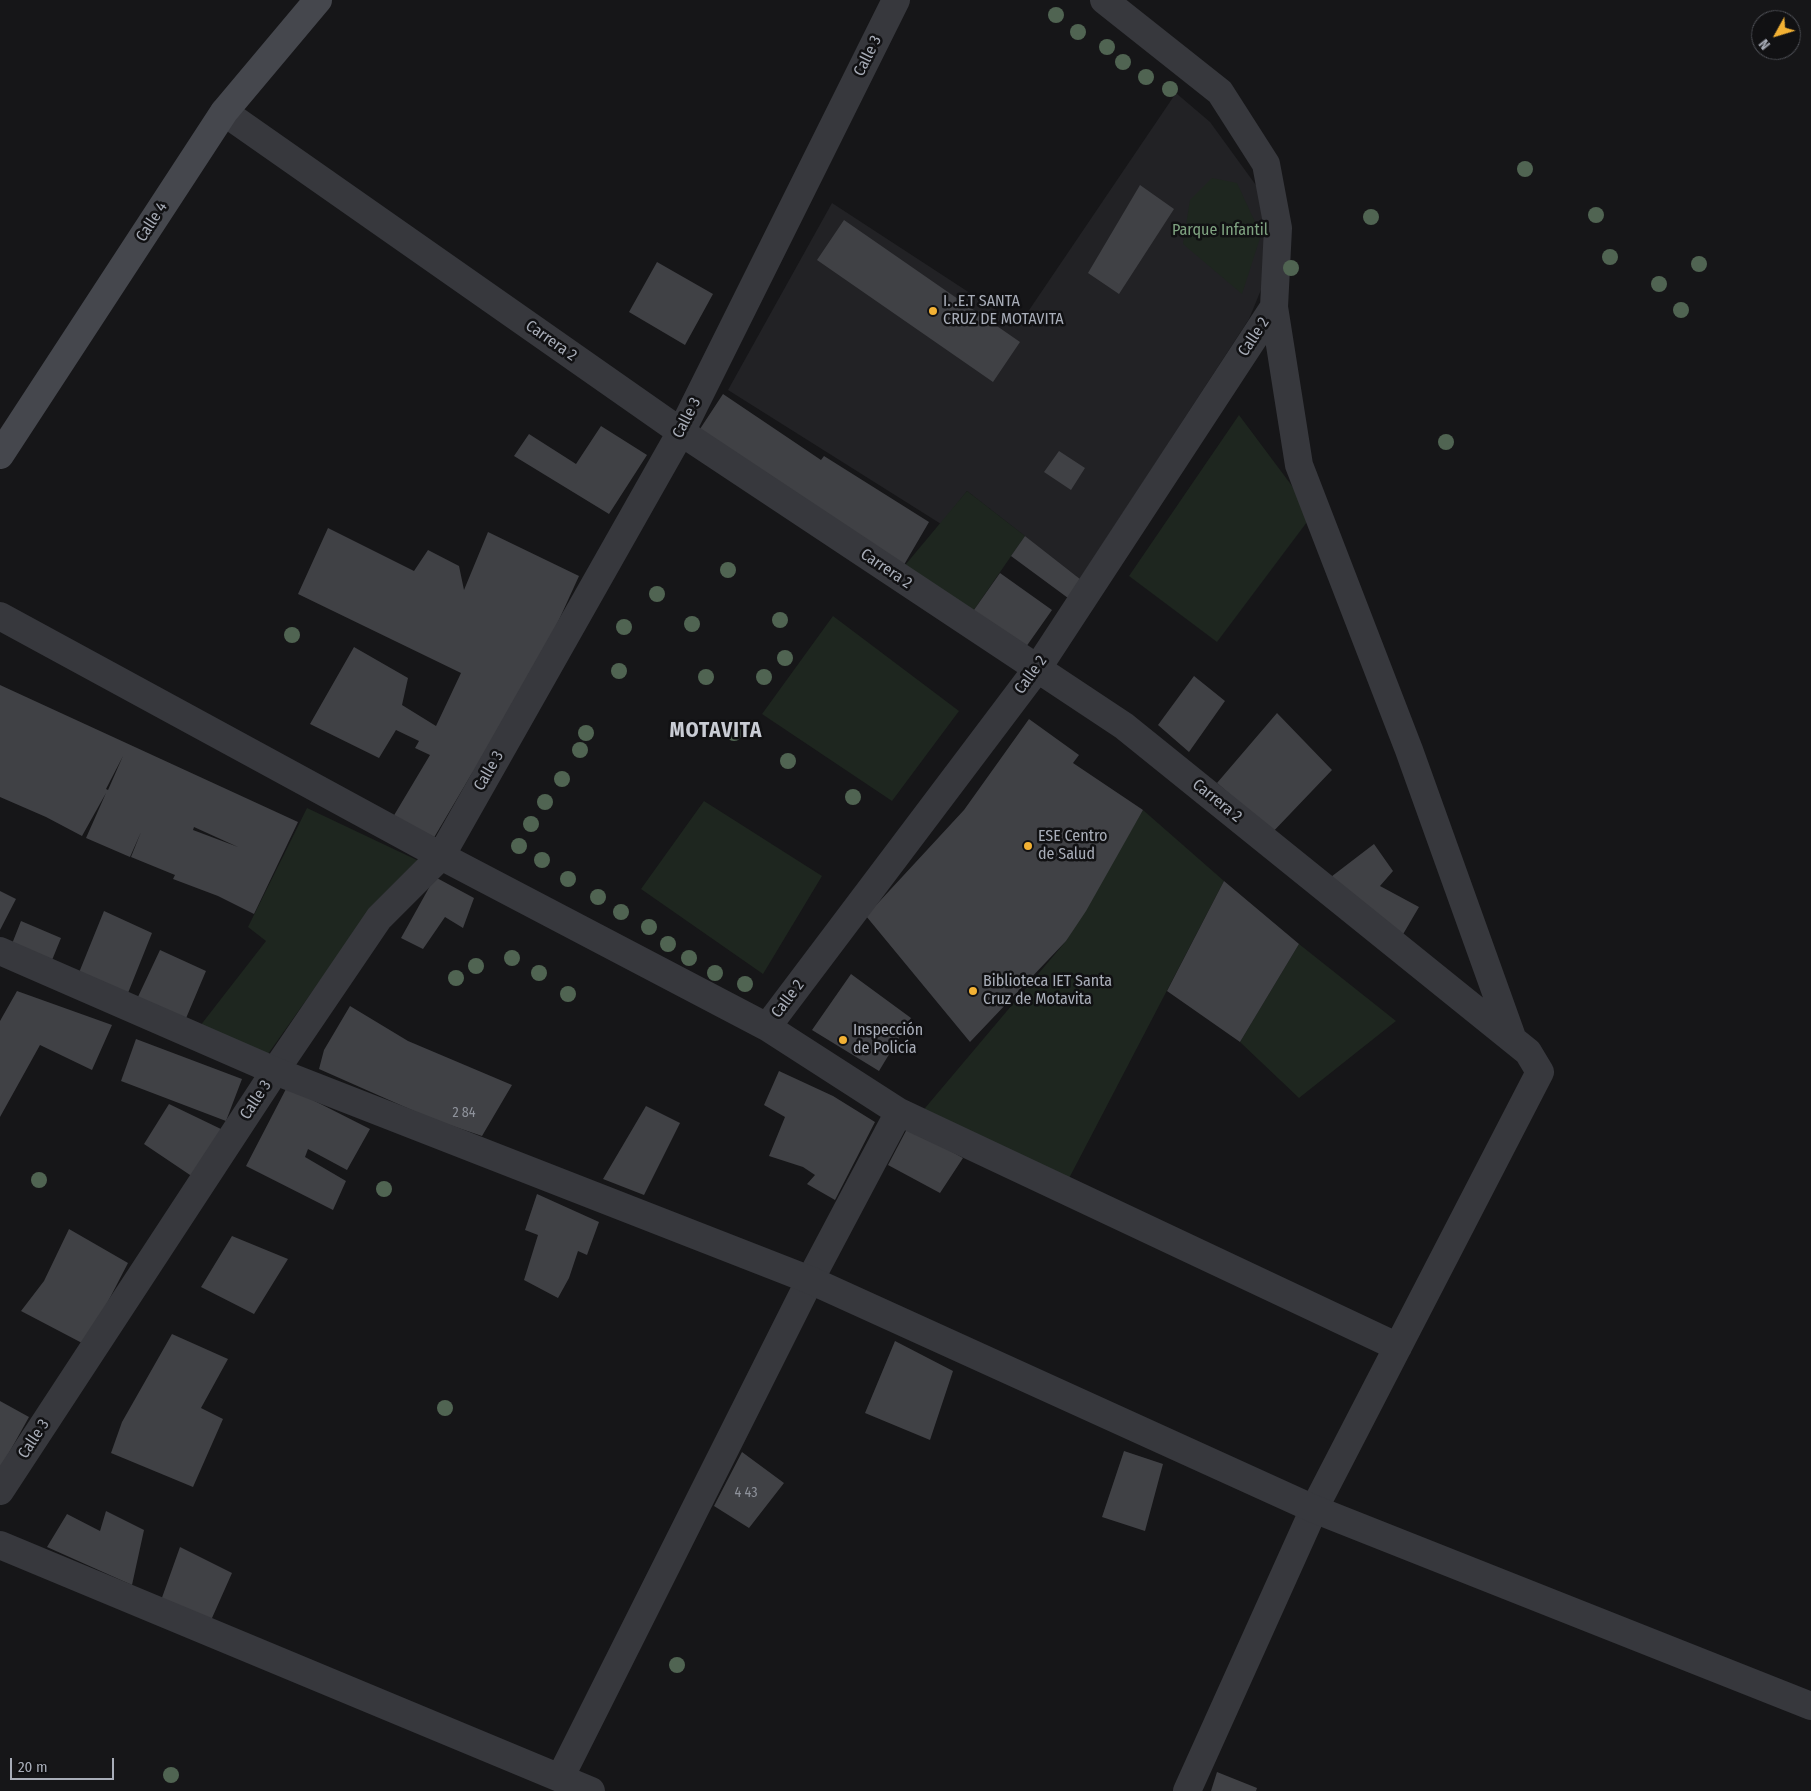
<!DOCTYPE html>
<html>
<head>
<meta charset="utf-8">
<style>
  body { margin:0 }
  #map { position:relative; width:1811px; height:1791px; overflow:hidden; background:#161618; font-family:"Fira Sans Condensed",sans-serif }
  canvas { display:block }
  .north { position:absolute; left:1751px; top:10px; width:50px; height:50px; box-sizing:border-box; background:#111113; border:1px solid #4d4f55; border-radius:50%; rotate:231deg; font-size:14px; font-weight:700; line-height:20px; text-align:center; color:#a8adb8 }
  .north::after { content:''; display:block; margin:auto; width:18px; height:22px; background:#f2b134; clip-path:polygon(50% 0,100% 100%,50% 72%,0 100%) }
  .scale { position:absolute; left:10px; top:1758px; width:104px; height:22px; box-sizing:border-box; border:2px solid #a8adb8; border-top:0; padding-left:6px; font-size:15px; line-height:18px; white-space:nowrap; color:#a8adb8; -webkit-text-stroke:4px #111113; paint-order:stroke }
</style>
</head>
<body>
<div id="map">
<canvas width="1811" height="1791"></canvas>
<div class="north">N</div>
<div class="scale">20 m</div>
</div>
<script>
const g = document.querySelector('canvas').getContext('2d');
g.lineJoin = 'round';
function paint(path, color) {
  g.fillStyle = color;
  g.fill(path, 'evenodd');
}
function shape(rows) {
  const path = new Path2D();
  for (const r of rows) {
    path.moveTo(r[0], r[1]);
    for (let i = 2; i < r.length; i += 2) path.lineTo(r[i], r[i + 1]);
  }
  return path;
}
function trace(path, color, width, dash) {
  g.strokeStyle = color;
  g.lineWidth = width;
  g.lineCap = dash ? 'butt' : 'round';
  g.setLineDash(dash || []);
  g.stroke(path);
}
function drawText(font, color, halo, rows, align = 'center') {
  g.font = font + ' "Fira Sans Condensed",sans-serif';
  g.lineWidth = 5;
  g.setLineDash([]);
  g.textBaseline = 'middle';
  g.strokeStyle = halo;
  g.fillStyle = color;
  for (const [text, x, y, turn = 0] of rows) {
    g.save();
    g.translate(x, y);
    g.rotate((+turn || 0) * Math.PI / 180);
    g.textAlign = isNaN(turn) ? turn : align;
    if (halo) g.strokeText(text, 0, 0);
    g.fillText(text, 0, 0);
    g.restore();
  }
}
paint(shape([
  [1176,93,1210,122,1258,188,1268,233,1265,280,1249,319,1080,579,967,491,941,524,728,390,832,203,1019,325]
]), '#222225');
paint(shape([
  [1212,178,1237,183,1261,235,1242,294,1183,244,1190,200],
  [1239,415,1313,514,1217,642,1129,576],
  [967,491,1025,536,969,617,901,570],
  [833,616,959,711,892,801,762,714],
  [704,801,822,876,763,974,641,889],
  [307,808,421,862,319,982,268,1054,200,1026,266,941,248,927],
  [1143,810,1224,881,1065,1186,920,1114,1066,941],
  [1299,944,1396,1021,1299,1098,1240,1042]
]), '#1e261f');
paint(shape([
  [1140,185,1174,209,1119,294,1088,273],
  [844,220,1020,342,993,382,817,260],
  [657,262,713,294,685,345,629,312],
  [723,394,821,460,824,456,929,522,901,570,698,432],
  [601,426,647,455,609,514,514,456,529,434,576,464],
  [1059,451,1085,468,1071,490,1044,472],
  [328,528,414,571,428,550,459,566,464,590,488,532,579,576,521,703,471,775,432,841,393,817,430,755,415,748,419,741,396,730,379,758,310,724,354,647,408,678,402,705,436,726,461,673,298,594],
  [1025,536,1080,579,1068,598,1011,556],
  [1000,573,1052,610,1021,654,969,617],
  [1194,676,1225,701,1189,752,1158,725],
  [0,685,298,822,254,914,218,896,173,879,175,875,131,857,141,832,130,857,86,838,106,793,82,836,46,817,0,797],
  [123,756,108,790,106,789],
  [194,827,238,847,193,830],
  [1277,713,1332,770,1269,836,1248,810,1217,783],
  [1029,719,1079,755,1073,763,1143,810,1086,911,1066,941,970,1042,866,916,964,810],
  [1374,844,1393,871,1380,886,1419,907,1402,936,1327,880],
  [435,877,474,898,463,928,445,917,423,949,401,938],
  [1224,881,1299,944,1240,1042,1167,991],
  [0,891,16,899,0,930],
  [104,911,152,933,126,998,76,980],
  [21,921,61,938,48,970,8,954],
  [160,950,206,971,184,1023,136,1001],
  [851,974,911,1018,879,1071,812,1030],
  [17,991,112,1025,92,1070,40,1045,0,1117,0,1021],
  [350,1006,408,1041,512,1085,482,1136,432,1119,319,1069,324,1050],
  [136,1039,242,1079,226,1121,121,1081],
  [779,1071,833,1096,875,1122,835,1200,807,1184,815,1175,803,1167,769,1156,785,1117,764,1105],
  [287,1087,370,1129,347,1170,308,1149,305,1157,346,1181,333,1210,246,1166],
  [169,1104,223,1130,193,1177,144,1144],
  [646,1106,680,1123,644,1195,603,1179],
  [908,1127,963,1158,940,1193,888,1165],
  [537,1194,599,1222,587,1255,578,1251,569,1278,558,1298,524,1280,538,1235,525,1230],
  [69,1229,128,1263,101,1315,82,1343,21,1311,44,1281],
  [232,1236,288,1259,254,1314,201,1287],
  [172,1334,228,1359,201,1408,223,1419,193,1487,111,1453,122,1422],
  [895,1341,953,1371,930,1440,865,1413],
  [0,1401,29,1417,0,1469],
  [1124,1451,1163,1464,1145,1531,1102,1517],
  [742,1452,784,1483,749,1528,714,1506],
  [106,1511,144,1530,132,1585,47,1547,67,1514,100,1531],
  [180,1547,232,1573,208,1627,159,1606],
  [1217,1772,1257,1788,1256,1791,1211,1791]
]), '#404145');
trace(shape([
  [1104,0,1220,92,1266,164,1278,228,1274,307,1299,465,1409,750,1513,1040],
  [224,112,681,432,1124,726,1528,1052,1540,1072,1314,1509,1187,1791],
  [0,616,441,856,767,1027,899,1112,1398,1347],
  [767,1027,1037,669,1274,307],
  [0,1491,275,1071,379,918,441,856,681,432,896,0],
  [0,1545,591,1791],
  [560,1778,810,1280,899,1112]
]), '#37383d', 28);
trace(shape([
  [0,951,275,1071,810,1280,1314,1509,1811,1706]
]), '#37383d', 28);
trace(shape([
  [0,455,224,112,318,0]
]), '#45474d', 28);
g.fillStyle = '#506452';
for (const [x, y] of [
  [1056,15],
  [1078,32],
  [1107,47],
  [1123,62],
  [1146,77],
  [1170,89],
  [1525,169],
  [1596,215],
  [1371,217],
  [1610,257],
  [1699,264],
  [1291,268],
  [1659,284],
  [1681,310],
  [1446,442],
  [728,570],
  [657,594],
  [780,620],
  [692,624],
  [624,627],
  [292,635],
  [785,658],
  [619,671],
  [706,677],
  [764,677],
  [586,733],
  [734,733],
  [580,750],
  [788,761],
  [562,779],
  [853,797],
  [545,802],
  [531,824],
  [519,846],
  [542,860],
  [568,879],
  [598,897],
  [621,912],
  [649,927],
  [668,944],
  [512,958],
  [689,958],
  [476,966],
  [539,973],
  [715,973],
  [456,978],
  [745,984],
  [568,994],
  [39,1180],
  [384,1189],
  [445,1408],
  [677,1665],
  [171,1775]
]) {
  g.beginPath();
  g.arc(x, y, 8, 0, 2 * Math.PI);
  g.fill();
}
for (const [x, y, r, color] of [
  [933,311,5,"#f2b134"],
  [1028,846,5,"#f2b134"],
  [973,991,5,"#f2b134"],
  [843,1040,5,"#f2b134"]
]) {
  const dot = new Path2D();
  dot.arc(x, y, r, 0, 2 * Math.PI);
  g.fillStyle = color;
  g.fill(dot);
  trace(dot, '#111113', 2);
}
drawText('14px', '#8e929b', null, [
  ["2 84",464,1113],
  ["4 43",746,1493]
]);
drawText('16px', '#a8adb8', '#111113', [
  ["Calle 3",868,56,-64],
  ["Calle 4",152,222,-57],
  ["Calle 2",1254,337,-57],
  ["Carrera 2",551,341,35],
  ["Calle 3",687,418,-63],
  ["Carrera 2",886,569,34],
  ["Calle 2",1031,675,-54],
  ["Calle 3",489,771,-60],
  ["Carrera 2",1217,801,39],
  ["Calle 2",788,999,-53],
  ["Calle 3",256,1100,-57],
  ["Calle 3",34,1439,-57]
]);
drawText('16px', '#7fa381', '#111113', [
  ["Parque Infantil",1220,231]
]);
drawText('16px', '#a8adb8', '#111113', [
  ["I. .E.T SANTA",943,302],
  ["CRUZ DE MOTAVITA",943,320],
  ["ESE Centro",1038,837],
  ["de Salud",1038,855],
  ["Biblioteca IET Santa",983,982],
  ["Cruz de Motavita",983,1000],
  ["Inspección",853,1031],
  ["de Policía",853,1049]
], 'left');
g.letterSpacing = '1px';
drawText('bold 21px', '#c9ccd4', '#111113', [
  ["MOTAVITA",716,731]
]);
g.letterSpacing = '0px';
</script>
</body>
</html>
